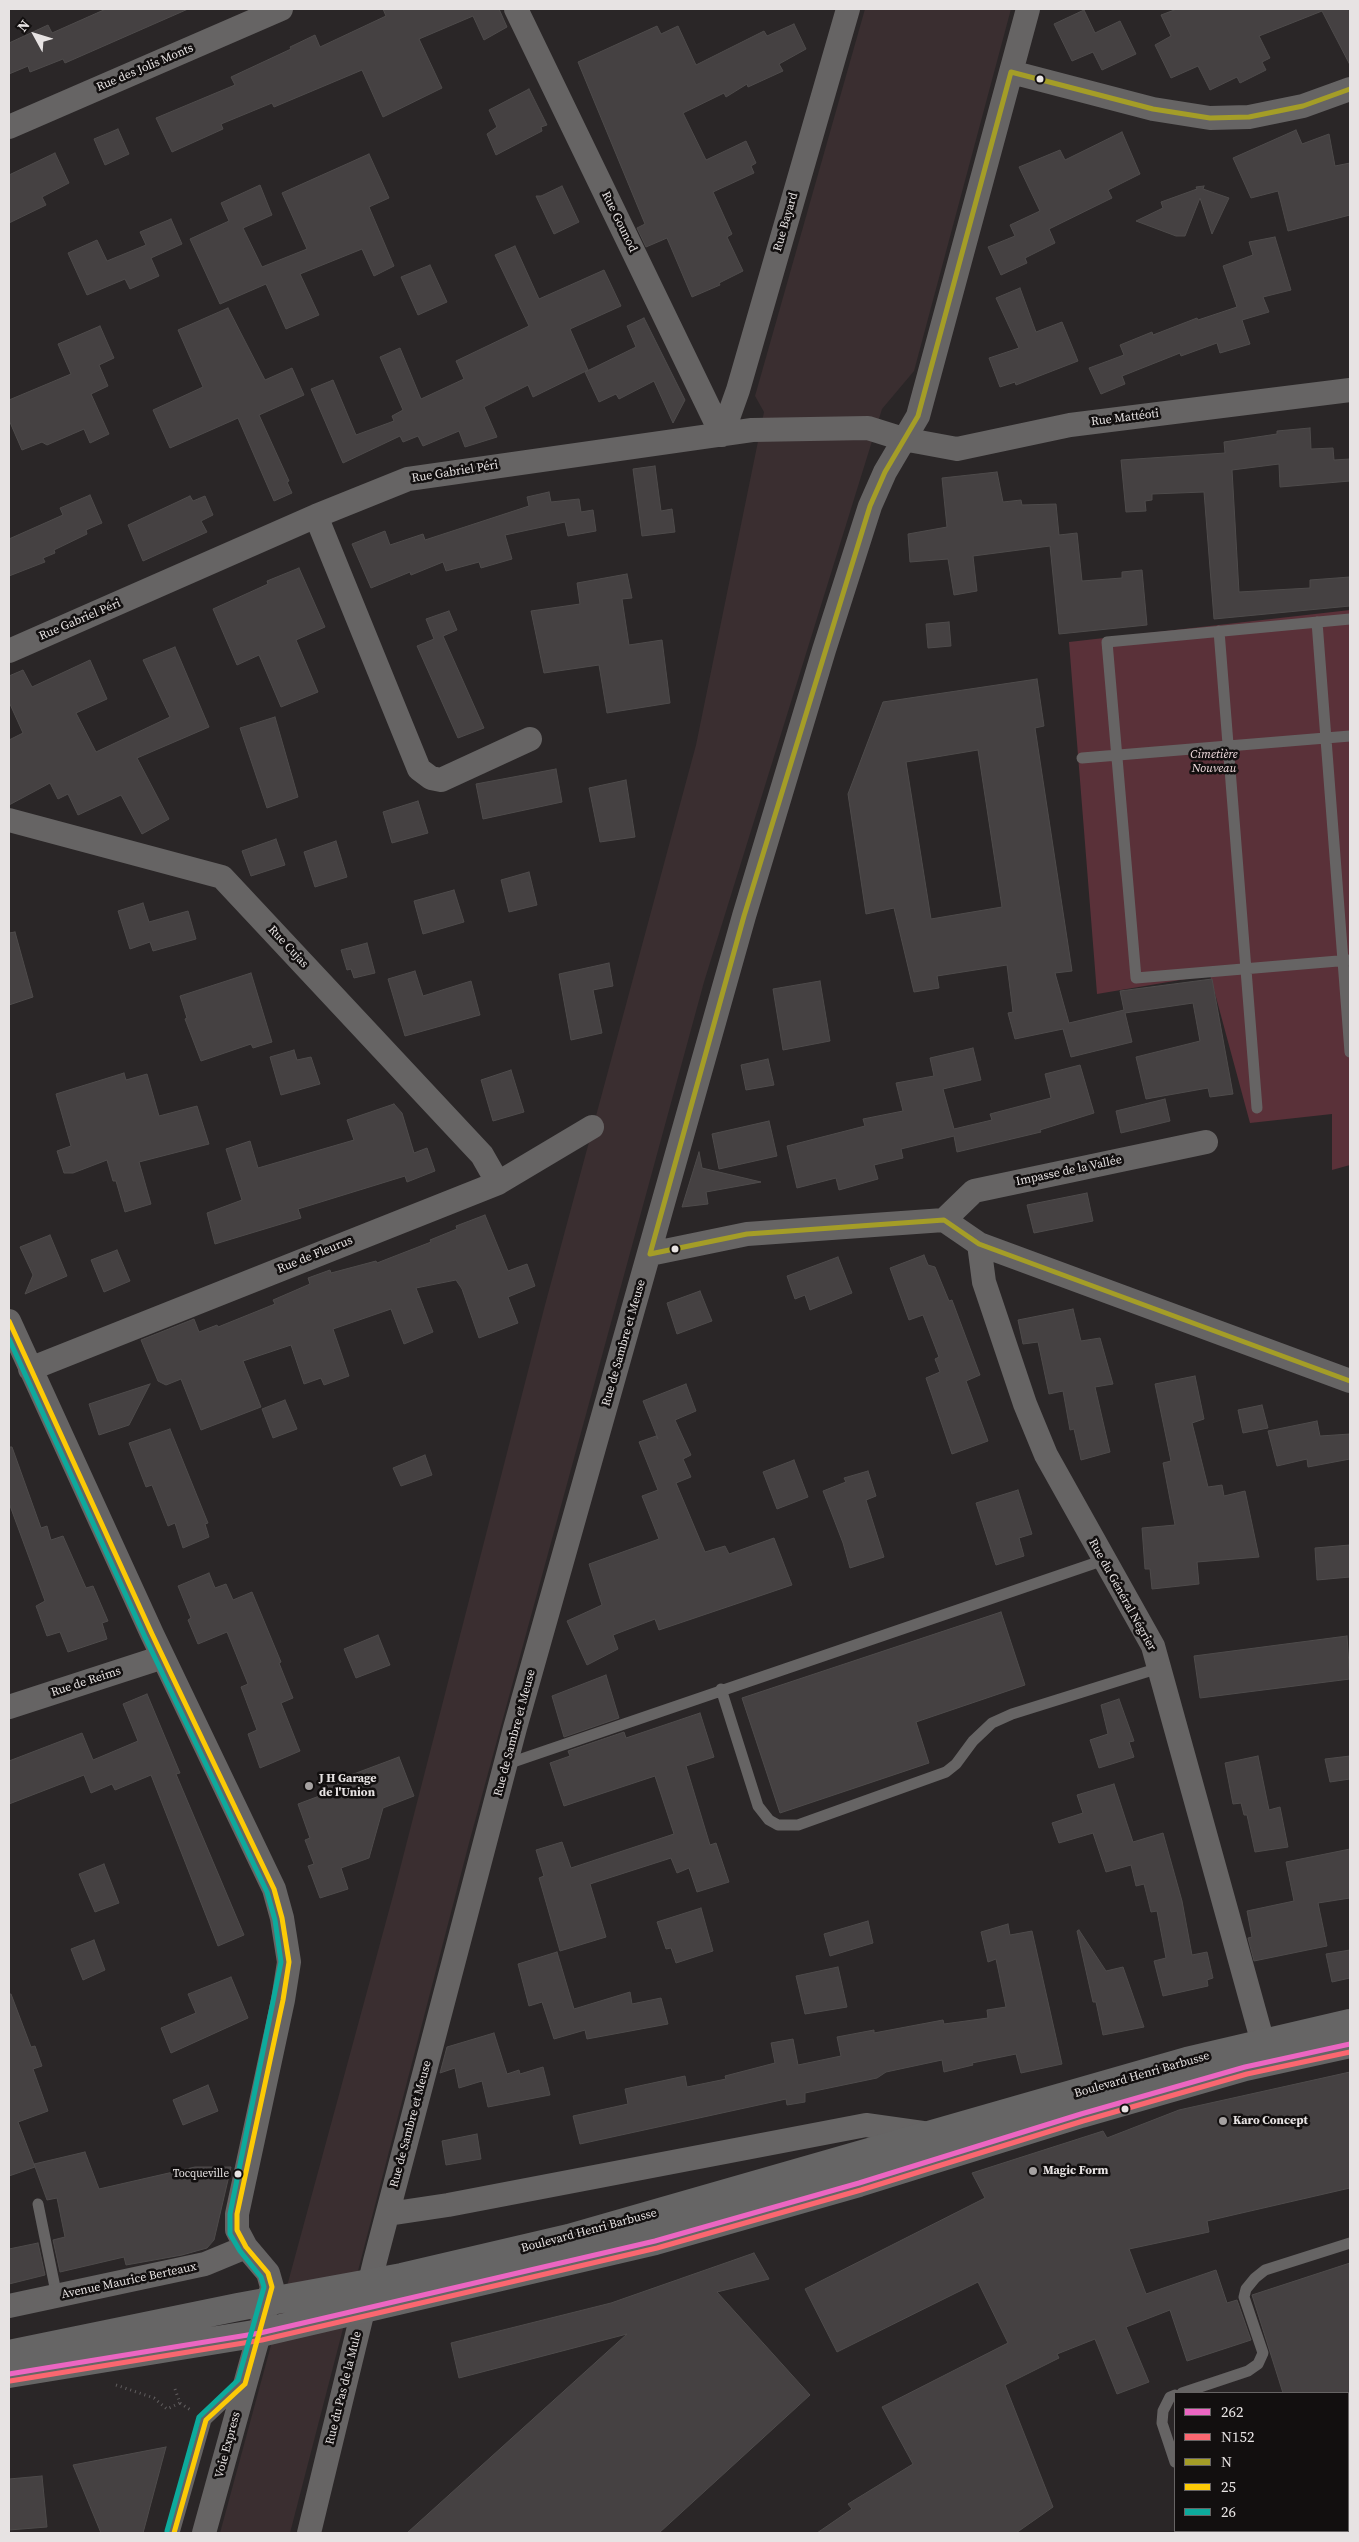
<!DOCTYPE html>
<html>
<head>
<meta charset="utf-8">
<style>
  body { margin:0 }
  #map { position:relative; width:1359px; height:2542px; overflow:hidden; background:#2a2627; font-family:"Source Serif 4",serif }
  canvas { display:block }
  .frame { position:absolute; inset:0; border:10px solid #e7e3e3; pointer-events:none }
  .legend { position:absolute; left:1174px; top:2392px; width:175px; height:140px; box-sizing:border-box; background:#120f0f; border:1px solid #676464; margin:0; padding:6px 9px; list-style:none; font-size:15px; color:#e7e3e3 }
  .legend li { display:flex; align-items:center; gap:10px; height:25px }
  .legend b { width:25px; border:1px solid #676464 }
  .north { position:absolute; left:10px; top:10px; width:50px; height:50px; -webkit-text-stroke:4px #120f0f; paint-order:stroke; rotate:309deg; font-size:14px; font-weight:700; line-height:20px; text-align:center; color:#e7e3e3 }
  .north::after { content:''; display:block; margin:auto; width:18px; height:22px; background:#e7e3e3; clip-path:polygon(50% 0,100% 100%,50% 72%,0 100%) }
</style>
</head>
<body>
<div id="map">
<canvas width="1359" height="2542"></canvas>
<div class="frame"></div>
<ul class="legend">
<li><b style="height:6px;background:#ec66c2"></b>262</li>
<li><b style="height:6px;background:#fa6770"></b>N152</li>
<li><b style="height:6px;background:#a49d27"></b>N</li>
<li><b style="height:6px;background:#fcca06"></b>25</li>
<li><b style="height:6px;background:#0daa9c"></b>26</li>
</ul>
<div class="north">N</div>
</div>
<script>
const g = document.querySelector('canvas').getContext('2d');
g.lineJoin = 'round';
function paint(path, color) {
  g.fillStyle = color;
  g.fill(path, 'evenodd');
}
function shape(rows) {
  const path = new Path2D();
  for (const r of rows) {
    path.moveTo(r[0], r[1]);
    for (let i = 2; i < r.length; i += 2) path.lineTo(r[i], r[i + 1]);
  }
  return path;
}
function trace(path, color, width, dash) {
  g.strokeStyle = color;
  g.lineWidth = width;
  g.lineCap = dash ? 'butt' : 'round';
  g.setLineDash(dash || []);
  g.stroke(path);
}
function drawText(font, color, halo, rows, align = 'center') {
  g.font = font + ' "Source Serif 4",serif';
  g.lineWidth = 5;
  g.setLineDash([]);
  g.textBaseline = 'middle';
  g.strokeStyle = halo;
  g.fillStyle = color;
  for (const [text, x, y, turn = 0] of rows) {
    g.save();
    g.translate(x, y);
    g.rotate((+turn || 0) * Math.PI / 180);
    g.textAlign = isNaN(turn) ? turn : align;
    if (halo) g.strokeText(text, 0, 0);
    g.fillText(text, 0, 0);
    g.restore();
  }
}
paint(shape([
  [865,9,1011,9,914,371,882,409,704,982,469,1843,290,2533,220,2533,394,1892,545,1305,696,745,764,412,755,396]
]), '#3a2e30');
paint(shape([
  [1350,610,1350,1165,1332,1170,1332,1114,1250,1123,1210,975,1097,994,1069,642]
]), '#5a3139');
const building = shape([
  [106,9,188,9,65,63,63,59,30,72,28,66,9,74,9,43,48,25,52,33,106,9],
  [383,9,499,9,507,27,484,40,473,16,419,39,442,88,383,117,362,70,274,107,272,103,221,124,223,129,172,152,156,118,235,85,231,77,291,49,290,47,315,35,320,47,386,16,383,9],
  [1177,9,1350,9,1350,65,1322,11,1259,36,1270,58,1262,62,1266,70,1240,83,1237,77,1210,90,1198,66,1171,78,1155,45,1171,36,1161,15,1177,9],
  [1084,10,1095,33,1120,21,1136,54,1102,70,1093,52,1072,61,1054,24,1084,10],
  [794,24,806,49,779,64,783,71,748,87,747,84,726,97,724,93,683,113,706,160,746,141,756,163,751,166,754,173,713,192,732,234,727,237,743,271,719,283,720,285,692,297,667,238,646,247,637,228,645,224,578,62,657,26,661,34,678,26,696,65,764,31,767,36,794,24],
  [529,89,547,125,541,127,542,131,496,155,487,134,497,127,489,110,529,89],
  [118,129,129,154,105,165,94,139,118,129],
  [1296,130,1302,144,1329,134,1335,166,1350,163,1350,215,1288,231,1278,191,1251,198,1233,158,1296,130],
  [1122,132,1140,174,1108,190,1112,198,1049,229,1055,243,1025,258,1027,263,1001,275,988,247,1015,236,1010,225,1040,211,1019,167,1060,150,1065,160,1122,132],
  [55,153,69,183,42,197,46,205,9,223,9,175,55,153],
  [369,154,389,198,369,207,394,266,374,276,362,249,300,274,319,315,286,329,266,284,220,304,190,239,229,221,221,203,260,185,272,215,243,228,262,267,307,249,282,193,369,154],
  [562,186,579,222,554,234,536,196,541,196,562,186],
  [1204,186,1203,189,1229,198,1212,234,1200,198,1185,236,1176,236,1136,221,1163,208,1161,202,1197,189,1196,187,1204,186],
  [171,219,182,244,151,258,159,276,130,289,125,279,87,295,68,253,97,240,107,261,146,245,140,232,171,219],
  [1275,237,1291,290,1263,297,1269,312,1242,320,1250,344,1220,353,1217,343,1181,356,1180,353,1122,376,1125,384,1101,394,1089,368,1124,355,1120,345,1152,332,1153,335,1197,318,1198,320,1237,307,1223,266,1253,255,1249,242,1275,237],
  [515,246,539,299,604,270,621,306,570,329,588,370,533,397,528,385,484,407,497,437,465,447,459,431,423,446,418,436,403,442,400,436,343,463,311,389,333,380,356,435,394,421,392,416,403,410,380,357,400,348,421,399,464,379,456,361,529,326,495,255,515,246],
  [430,265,447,302,418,315,401,277,430,265],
  [1020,288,1036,332,1062,322,1078,361,1016,385,1015,382,1000,387,989,358,1019,348,996,298,1020,288],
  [228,308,265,380,292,368,304,395,259,415,289,481,287,482,292,493,274,501,238,418,170,448,153,410,203,387,178,330,228,308],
  [644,318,685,400,673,423,654,381,619,399,616,394,599,402,585,372,636,347,627,326,644,318],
  [100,326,114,358,99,365,108,386,91,394,109,434,90,443,84,429,47,445,42,442,22,450,9,420,9,400,71,374,58,344,100,326],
  [1310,428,1311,449,1333,448,1334,460,1350,459,1350,481,1280,487,1279,464,1232,470,1239,592,1310,588,1310,580,1350,577,1350,606,1214,619,1204,492,1152,494,1152,500,1145,501,1146,511,1126,512,1121,460,1225,453,1224,442,1277,434,1277,431,1310,428],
  [655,466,661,511,672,509,675,532,642,536,633,469,655,466],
  [997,472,1003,502,1021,500,1022,505,1056,504,1059,535,1077,533,1082,581,1122,578,1122,572,1142,570,1147,625,1059,634,1050,546,973,556,977,591,954,595,948,559,910,562,908,534,947,527,942,478,997,472],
  [549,492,551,502,579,499,581,512,593,510,596,531,568,536,565,522,505,535,512,559,481,568,479,562,446,571,443,562,411,575,410,572,371,588,352,544,385,531,390,545,423,534,425,540,529,506,527,497,549,492],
  [90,495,102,523,86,530,87,534,54,550,55,553,43,558,45,562,9,576,9,539,63,515,60,508,90,495],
  [190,496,193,501,205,496,213,515,201,521,207,532,143,561,128,525,190,496],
  [299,568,325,627,296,640,318,692,281,707,259,655,237,665,213,609,268,584,267,581,299,568],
  [627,574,632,598,622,599,629,645,662,640,670,703,607,713,599,665,544,673,531,611,580,604,577,583,627,574],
  [449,611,457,630,443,636,484,728,458,738,417,646,434,639,426,619,449,611],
  [949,622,951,646,928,648,926,624,949,622],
  [175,647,209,727,137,758,169,819,142,834,121,795,78,815,68,794,58,799,50,783,9,805,9,740,23,733,9,702,9,676,23,670,32,687,90,660,107,699,76,713,96,752,170,717,143,660,175,647],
  [1037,679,1044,726,1035,728,1072,971,1055,973,1069,1023,1124,1010,1120,991,1212,979,1233,1094,1210,1097,1208,1088,1146,1099,1136,1057,1200,1041,1193,1003,1125,1013,1132,1042,1071,1057,1063,1029,1015,1039,1008,1013,1013,1012,1007,965,937,976,939,988,914,992,894,908,866,914,848,794,883,702,1037,679],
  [978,750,1002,907,931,919,906,762,978,750],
  [275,717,298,797,267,808,240,728,275,717],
  [556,769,562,802,483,819,476,784,556,769],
  [626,780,635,837,600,842,589,788,626,780],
  [418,801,428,833,392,843,383,812,418,801],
  [276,839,285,865,251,876,242,851,276,839],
  [336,841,347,877,315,887,304,852,336,841],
  [529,872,537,905,509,912,501,880,529,872],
  [454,890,464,922,423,934,414,901,454,890],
  [143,903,149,922,188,911,196,939,153,951,150,942,130,949,118,911,143,903],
  [15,932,33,997,9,1005,9,933,15,932],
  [367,943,375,973,354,978,351,969,347,970,341,950,367,943],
  [609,963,613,986,593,990,602,1033,571,1040,559,974,609,963],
  [415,971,423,996,471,981,480,1015,405,1036,388,979,415,971],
  [251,973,272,1042,253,1048,251,1044,201,1061,185,1019,187,1018,180,996,251,973],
  [820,981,830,1041,783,1050,773,989,820,981],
  [973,1048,981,1080,943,1089,954,1129,992,1120,990,1114,1051,1098,1045,1074,1080,1065,1094,1113,1040,1130,1041,1132,957,1152,954,1136,901,1149,903,1158,874,1165,878,1179,839,1190,836,1178,797,1188,787,1146,865,1126,863,1119,903,1111,896,1083,934,1076,930,1058,973,1048],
  [294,1050,297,1060,311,1057,320,1084,281,1095,270,1057,294,1050],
  [768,1059,774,1085,746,1090,741,1065,768,1059],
  [511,1070,524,1112,493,1121,481,1080,511,1070],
  [124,1073,126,1080,147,1074,159,1116,197,1106,209,1144,139,1162,151,1204,125,1212,116,1181,113,1181,107,1160,73,1173,64,1173,57,1151,71,1146,56,1094,124,1073],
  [1165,1099,1170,1121,1121,1133,1116,1111,1165,1099],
  [394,1104,402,1113,414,1153,427,1148,435,1171,407,1182,405,1176,298,1209,301,1218,215,1244,207,1213,242,1200,226,1149,250,1141,258,1168,354,1140,347,1120,394,1104],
  [769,1121,777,1156,719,1169,712,1134,769,1121],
  [699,1152,702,1168,761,1182,706,1192,708,1204,682,1207,699,1152],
  [1087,1193,1093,1221,1034,1233,1027,1205,1087,1193],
  [485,1215,508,1271,527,1264,535,1286,508,1297,518,1323,479,1338,462,1289,456,1280,416,1288,433,1332,404,1344,391,1309,333,1329,349,1376,324,1385,321,1378,304,1384,291,1345,243,1361,261,1407,201,1430,181,1379,166,1385,158,1381,141,1340,194,1319,199,1332,217,1325,218,1327,275,1304,273,1300,310,1284,308,1278,330,1270,331,1273,376,1261,377,1263,431,1242,430,1240,457,1229,456,1226,485,1215],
  [50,1235,67,1276,25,1294,33,1275,20,1247,50,1235],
  [117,1250,130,1281,104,1292,91,1260,117,1250],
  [924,1255,928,1265,935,1267,949,1301,952,1300,980,1375,966,1381,988,1441,952,1454,926,1378,940,1372,935,1359,939,1357,923,1315,909,1320,890,1268,924,1255],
  [838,1257,852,1293,810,1310,805,1295,795,1299,787,1276,838,1257],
  [700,1291,712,1321,677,1334,667,1303,700,1291],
  [1073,1309,1081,1341,1100,1338,1113,1384,1095,1387,1110,1452,1081,1460,1074,1429,1070,1430,1063,1391,1049,1394,1038,1342,1023,1344,1018,1320,1073,1309],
  [1195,1376,1204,1419,1192,1423,1208,1487,1222,1485,1224,1496,1245,1491,1259,1557,1197,1562,1199,1584,1152,1589,1150,1569,1145,1569,1142,1528,1175,1525,1163,1463,1171,1461,1155,1384,1195,1376],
  [150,1384,129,1425,99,1435,89,1404,150,1384],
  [686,1384,696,1411,675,1420,691,1455,683,1459,691,1477,676,1483,705,1552,725,1546,729,1554,774,1538,792,1585,659,1630,655,1619,613,1635,618,1649,587,1665,567,1621,602,1605,589,1564,659,1539,642,1496,658,1490,639,1442,656,1436,658,1439,643,1401,686,1384],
  [285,1400,297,1429,273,1438,262,1409,285,1400],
  [1262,1405,1268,1428,1243,1433,1238,1410,1262,1405],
  [1317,1421,1320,1436,1350,1434,1350,1459,1308,1467,1307,1459,1277,1466,1268,1431,1317,1421],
  [170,1429,208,1523,205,1524,209,1537,183,1548,175,1523,168,1526,152,1485,146,1487,129,1443,170,1429],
  [9,1447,12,1447,41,1528,47,1526,51,1540,63,1536,86,1588,93,1586,108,1621,102,1623,107,1639,68,1652,60,1632,47,1636,36,1606,45,1601,9,1503,9,1447],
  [425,1455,432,1475,401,1486,393,1468,425,1455],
  [794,1460,808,1497,777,1509,763,1472,794,1460],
  [868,1471,876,1496,866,1500,884,1557,850,1568,843,1543,823,1491,846,1482,844,1478,868,1471],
  [1018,1490,1032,1534,1019,1538,1024,1556,996,1565,976,1503,1018,1490],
  [1350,1545,1350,1577,1317,1580,1315,1548,1350,1545],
  [209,1573,215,1588,226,1584,233,1600,252,1592,281,1662,279,1663,293,1698,281,1703,300,1751,260,1768,248,1734,257,1730,241,1687,248,1684,227,1632,198,1644,188,1620,191,1618,178,1586,209,1573],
  [1001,1612,1025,1685,916,1722,929,1763,780,1813,742,1698,1001,1612],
  [378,1635,390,1665,356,1678,344,1649,378,1635],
  [1347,1636,1350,1679,1200,1698,1194,1656,1347,1636],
  [606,1675,619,1718,564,1737,552,1696,606,1675],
  [147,1694,180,1773,176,1774,244,1935,218,1946,151,1775,115,1790,112,1784,91,1793,84,1775,9,1804,9,1761,82,1733,93,1760,138,1741,123,1704,147,1694],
  [1119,1699,1134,1741,1129,1742,1134,1757,1099,1768,1090,1740,1108,1734,1101,1705,1119,1699],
  [700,1713,714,1757,686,1766,710,1845,716,1843,729,1882,697,1892,689,1868,677,1873,671,1858,590,1884,606,1937,560,1951,539,1878,544,1876,536,1850,562,1842,571,1868,674,1834,655,1776,564,1806,550,1763,570,1756,568,1751,624,1732,626,1738,700,1713],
  [1258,1756,1269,1810,1280,1807,1288,1847,1255,1852,1247,1815,1244,1815,1241,1803,1233,1804,1225,1763,1258,1756],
  [1350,1756,1350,1779,1330,1782,1325,1759,1350,1756],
  [399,1757,414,1796,383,1808,369,1858,341,1868,348,1889,320,1898,308,1866,314,1864,305,1840,310,1838,298,1804,330,1792,327,1784,399,1757],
  [1114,1784,1133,1842,1163,1833,1182,1901,1192,1955,1207,1952,1213,1978,1207,1980,1208,1986,1163,1996,1154,1961,1166,1958,1157,1911,1151,1912,1144,1884,1136,1886,1131,1865,1106,1872,1093,1833,1059,1843,1052,1823,1083,1813,1077,1795,1114,1784],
  [1350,1849,1350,1898,1318,1903,1327,1946,1254,1961,1248,1938,1252,1937,1247,1911,1294,1901,1286,1862,1350,1849],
  [104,1864,119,1903,95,1912,79,1874,104,1864],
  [701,1908,713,1951,676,1963,671,1948,666,1949,657,1922,701,1908],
  [868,1921,873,1943,830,1956,824,1934,868,1921],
  [1008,1924,1010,1935,1032,1931,1062,2064,1021,2073,1016,2054,972,2063,973,2065,944,2072,942,2060,886,2072,877,2078,805,2093,805,2102,787,2105,786,2099,580,2144,573,2116,628,2104,625,2089,685,2076,687,2087,726,2079,725,2076,775,2063,771,2043,793,2039,798,2065,841,2056,837,2037,874,2030,874,2033,943,2020,944,2024,988,2018,987,2010,1006,2007,996,1959,988,1962,981,1932,1008,1924],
  [1079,1930,1106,1971,1123,1967,1144,2027,1103,2035,1096,2002,1093,2002,1077,1931,1079,1930],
  [94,1940,105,1970,83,1980,71,1949,94,1940],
  [1350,1950,1350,1978,1332,1982,1326,1954,1350,1950],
  [557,1952,574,2009,630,1992,632,2004,661,1998,668,2024,587,2039,585,2030,554,2039,542,2002,529,2006,518,1964,557,1952],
  [838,1967,847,2007,805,2014,796,1976,838,1967],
  [231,1977,248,2018,171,2053,161,2028,196,2013,188,1994,231,1977],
  [9,1994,11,1994,31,2047,35,2046,42,2066,33,2069,48,2111,18,2122,35,2167,9,2176,9,1994],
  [494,2033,507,2074,519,2070,520,2074,543,2067,550,2095,488,2107,482,2081,459,2088,455,2068,440,2073,447,2047,494,2033],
  [1350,2072,1350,2188,1207,2221,1209,2232,1129,2249,1146,2294,1216,2270,1227,2303,1237,2300,1251,2340,1187,2361,1170,2310,1126,2327,1149,2382,1117,2394,1095,2339,1057,2354,1059,2358,1005,2385,1053,2507,1016,2533,817,2533,852,2509,848,2504,913,2464,882,2407,1008,2343,978,2282,837,2352,805,2289,985,2198,972,2173,1103,2131,1107,2138,1179,2110,1350,2072],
  [208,2085,218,2111,183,2125,173,2100,208,2085],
  [477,2134,481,2159,446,2165,442,2141,477,2134],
  [85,2152,99,2189,195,2167,231,2167,214,2240,207,2248,182,2255,126,2265,124,2257,60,2272,53,2240,65,2237,57,2198,47,2200,34,2164,85,2152],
  [38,2243,45,2275,9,2284,9,2249,38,2243],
  [754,2253,769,2279,717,2292,810,2395,659,2533,407,2533,627,2334,459,2378,451,2343,611,2303,754,2253],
  [1350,2263,1350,2393,1283,2393,1252,2295,1350,2263],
  [166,2447,143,2533,101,2533,73,2465,166,2447],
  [42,2476,47,2527,9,2530,9,2479,42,2476]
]);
paint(building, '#454142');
trace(building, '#4e4b4b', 1);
trace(shape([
  [116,2385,154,2398,167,2409,180,2403],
  [175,2389,180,2403,192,2411]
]), '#615e5f', 3, [1, 4]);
trace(shape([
  [1350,619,1107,642,1136,978,1350,960],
  [1317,622,1350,1052],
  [1219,631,1257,1108],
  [1082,758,1350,736],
  [721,1689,758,1806,769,1820,778,1825,798,1825,946,1772,956,1764,973,1741,992,1723,1012,1714,1159,1668],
  [507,1764,1104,1560],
  [38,2204,57,2297],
  [1182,2393,1248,2371,1258,2364,1263,2353,1244,2297,1246,2289,1255,2278,1265,2270,1350,2243],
  [1175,2395,1170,2397,1163,2411,1162,2423,1175,2462],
  [1196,2531,1196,2533],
  [174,2533,206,2420,241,2387]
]), '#666464', 11);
trace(shape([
  [516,9,722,435],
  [1011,72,1153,109,1210,118,1249,117,1303,106,1350,89],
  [9,127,281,9],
  [722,435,738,390,848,9],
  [316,516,419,769,431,778,441,780,530,739],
  [9,651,316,516,408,479,752,430,868,428,903,439,957,449,1070,425,1350,390],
  [9,820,222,877,482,1155,498,1183],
  [944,1220,974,1191,1206,1142],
  [979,1244,984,1282,1025,1404,1046,1455,1153,1646,1263,2043],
  [650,1254,747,1234,944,1220,979,1244,1350,1381],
  [9,1321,152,1634,274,1889,282,1918,289,1962,283,2000,237,2214,237,2230,246,2247,268,2273,272,2287,204,2533],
  [30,1369,498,1183,592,1127],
  [9,1707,163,1657],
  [388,2214,448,2205,866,2125,930,2134],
  [9,2306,205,2264,246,2247],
  [309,2533,375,2261,515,1728,744,916,824,650,870,506,885,472,918,416,1028,9]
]), '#666464', 24);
trace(shape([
  [9,2354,238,2307,402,2277,569,2238,1187,2061,1350,2023],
  [9,2374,260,2333,655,2241,859,2183,1081,2114,1245,2067,1350,2044]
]), '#666565', 28);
trace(shape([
  [9,2374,260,2333,655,2241,859,2183,1081,2114,1245,2067,1350,2044]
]), '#ec66c2', 5);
trace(shape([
  [10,2381,262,2340,657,2248,861,2190,1083,2121,1247,2074,1350,2052]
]), '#fa6770', 5);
trace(shape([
  [1350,89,1303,106,1249,117,1210,118,1153,109,1011,72,918,416,885,472,870,506,744,916,650,1254,747,1234,944,1220,979,1244,1350,1381]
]), '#a49d27', 5);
trace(shape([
  [9,1321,152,1634,274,1889,282,1918,289,1962,283,2000,237,2214,237,2230,246,2247,268,2273,272,2287,245,2384,206,2420,174,2533]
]), '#fcca06', 5);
trace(shape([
  [9,1339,145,1637,267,1892,275,1920,281,1962,230,2214,230,2234,240,2251,261,2277,264,2287,238,2380,199,2417,167,2531]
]), '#0daa9c', 5);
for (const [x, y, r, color] of [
  [1040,79,4.5,"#e7e3e3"],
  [675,1249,4.5,"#e7e3e3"],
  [309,1786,5,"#a5a1a1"],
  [1125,2109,4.5,"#e7e3e3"],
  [1223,2121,5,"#a5a1a1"],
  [1033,2171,5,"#a5a1a1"],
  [238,2174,4.5,"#e7e3e3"]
]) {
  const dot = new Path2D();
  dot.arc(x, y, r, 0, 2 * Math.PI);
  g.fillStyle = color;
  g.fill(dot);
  trace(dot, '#120f0f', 2);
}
drawText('11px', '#e7e3e3', '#120f0f', [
  ["Tocqueville",229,2174]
], 'right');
drawText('12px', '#e7e3e3', '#120f0f', [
  ["Rue des Jolis Monts",145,68,-23],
  ["Rue Gounod",619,222,64],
  ["Rue Bayard",786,222,-74],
  ["Rue Mattéoti",1125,418,-7],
  ["Rue Gabriel Péri",455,472,-9],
  ["Rue Gabriel Péri",80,620,-23],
  ["Rue Cujas",288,947,47],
  ["Impasse de la Vallée",1069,1171,-12],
  ["Rue de Fleurus",315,1255,-22],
  ["Rue de Sambre et Meuse",624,1343,-74],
  ["Rue du Général Négrier",1122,1595,61],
  ["Rue de Reims",86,1682,-18],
  ["Rue de Sambre et Meuse",515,1733,-75],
  ["Boulevard Henri Barbusse",1142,2075,-16],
  ["Rue de Sambre et Meuse",411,2124,-75],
  ["Boulevard Henri Barbusse",589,2231,-15],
  ["Avenue Maurice Berteaux",129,2281,-12],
  ["Rue du Pas de la Mule",344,2388,-76],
  ["Voie Express",228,2445,-75]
]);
drawText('italic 12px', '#f4dee1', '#120f0f', [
  ["Cimetière",1214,755],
  ["Nouveau",1214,769]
]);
drawText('bold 12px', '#e7e3e3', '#120f0f', [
  ["J H Garage",319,1779],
  ["de l'Union",319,1793],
  ["Karo Concept",1233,2121],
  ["Magic Form",1043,2171]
], 'left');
</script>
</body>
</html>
